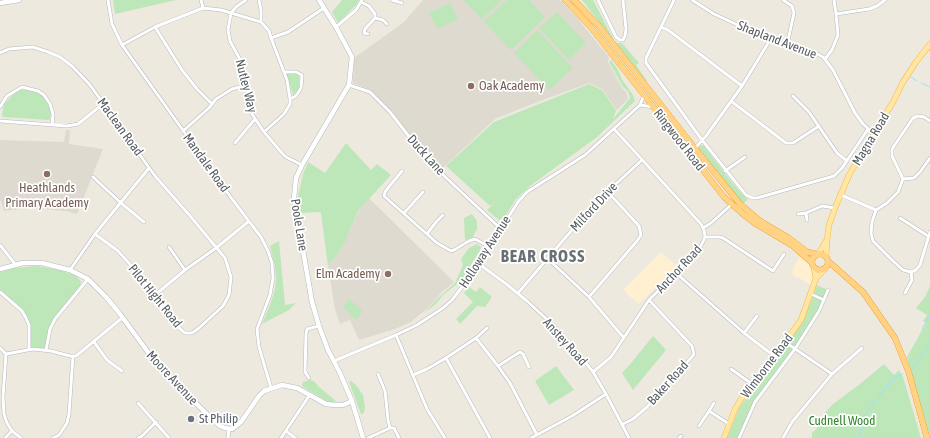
<!DOCTYPE html>
<html>
<head>
<meta charset="utf-8">
<style>
  body { margin:0 }
  canvas { display:block; background:#ede9df }
</style>
</head>
<body>
<canvas width="930" height="438"></canvas>
<script>
const g = document.querySelector('canvas').getContext('2d');
g.lineJoin = 'round';
function paint(path, color) {
  g.fillStyle = color;
  g.fill(path, 'evenodd');
}
function shape(rows) {
  const path = new Path2D();
  for (const r of rows) {
    if (r.length === 3) {
      path.moveTo(r[0] + r[2], r[1]);
      path.arc(r[0], r[1], r[2], 0, 2 * Math.PI);
      continue;
    }
    path.moveTo(r[0], r[1]);
    for (let i = 2; i < r.length; i += 2) path.lineTo(r[i], r[i + 1]);
  }
  return path;
}
function trace(path, color, width, dash) {
  g.strokeStyle = color;
  g.lineWidth = width;
  g.lineCap = dash ? 'butt' : 'round';
  g.setLineDash(dash || []);
  g.stroke(path);
}
function drawText(font, color, halo, rows, align = 'center') {
  g.font = font + ' "Asap Condensed",sans-serif';
  g.lineWidth = 3.5;
  g.setLineDash([]);
  g.textBaseline = 'middle';
  g.strokeStyle = halo;
  g.fillStyle = color;
  for (const [text, x, y, turn = 0] of rows) {
    g.save();
    g.translate(x, y);
    g.rotate((+turn || 0) * Math.PI / 180);
    g.textAlign = isNaN(turn) ? turn : align;
    if (halo) g.strokeText(text, 0, 0);
    g.fillText(text, 0, 0);
    g.restore();
  }
}
paint(shape([
  [661,252,677,266,639,304,626,293,624,289],
  [802,255,814,269,813,287,798,277,796,278,792,272,796,262]
]), '#fff0d2');
paint(shape([
  [423,0,560,0,578,19,609,57,608,62,622,88,626,92,628,99,617,110,602,89,589,83,527,106,495,119,442,169,415,141,394,115,371,90,353,83,354,58,404,22],
  [66,130,70,130,69,144,103,149,77,214,66,211,30,208,4,211,0,199,0,140,64,142],
  [369,198,454,282,441,293,430,306,411,322,395,329,359,340,350,320,340,324,335,309,328,266,337,255,344,243,346,242,346,239,358,212]
]), '#dfdad0');
paint(shape([
  [113,0,176,0,115,14],
  [342,0,359,0,356,5,338,23,332,12],
  [463,0,502,0,482,19],
  [507,0,529,0,545,17,511,50,484,22],
  [582,0,593,0,615,42,617,43,622,43,639,63,636,65,647,81,646,82],
  [450,3,458,19,437,29,429,13],
  [557,12,586,43,569,60,539,28],
  [537,30,573,68,549,90,514,53],
  [611,60,617,68,623,81,633,95,635,101,597,137,530,186,516,199,504,218,499,220,487,210,498,199,490,206,446,166,494,122,589,84,602,90,616,110,613,119,630,98,628,91,623,87,609,62],
  [286,73,296,73,299,76,299,89,293,95],
  [21,90,28,90,37,93,43,96,49,105,51,113,50,119,48,120,3,117,2,115,4,104,15,93],
  [346,143,371,170,377,164,391,175,358,211,346,239,346,242,344,243,337,255,328,266,321,213,320,212,299,213,297,201,303,174,308,162,325,173],
  [700,145,704,146,730,180,743,195,748,199,743,204,698,149],
  [472,214,477,221,477,229,473,237,465,240,464,218],
  [279,241,285,305,296,303,289,310,262,324,270,305,275,289,276,278,275,266,270,246],
  [477,244,481,247,479,252,463,278,457,284,443,295,436,304,424,313,438,298,455,283,463,265,461,259,469,248],
  [37,266,60,270,76,276,81,281,80,286,75,295,61,311,50,329,46,350,29,349,29,325,22,311,0,291,0,272,14,268],
  [817,285,828,290,819,311,795,349,755,402,739,438,727,438,739,408,788,344,806,314],
  [930,286,930,437,907,357,926,323,923,321,927,315,916,308,925,297],
  [469,287,476,292,480,287,492,297,485,307,477,306,460,324,456,319,473,302,464,293],
  [349,299,363,311,356,320,343,307],
  [653,336,666,350,633,390,622,373,632,362],
  [884,364,894,375,899,370,903,377,921,438,812,438,812,433,818,427,823,415,833,404,860,384],
  [556,366,574,390,549,405,535,381],
  [310,380,314,381,319,387,336,401,330,403,303,387,302,385,303,382],
  [351,381,356,385,363,395,365,407,364,413,361,414,349,382]
]), '#bee7b9');
trace(shape([
  [911,77,917,81],
  [921,83,930,87],
  [922,329,930,316],
  [911,370,930,345],
  [857,438,859,435,866,414,886,387,896,377,903,374]
]), '#9ddfff', 1);
const street = shape([
  [108,0,112,24,122,45,232,199,261,237,268,251,272,263,273,278,270,295,257,329,259,347,271,388],
  [201,0,203,8],
  [246,0,236,7,231,13,228,30,230,41,244,67,252,114,264,132,282,153,286,157,302,165],
  [259,0,261,10,261,22],
  [392,0,402,3],
  [598,0,616,37,620,40,623,40,625,36,626,29,623,0],
  [674,0,646,58,646,63,702,140,746,195,753,198,757,198,834,176,842,168,868,129],
  [692,0,714,14,770,40,787,45,810,50,823,57,833,70,855,113,863,124,874,134],
  [783,0,792,6,794,13,787,45],
  [361,2,369,6,375,14,375,18,365,29,364,33,368,34],
  [836,14,869,9,877,6,885,0],
  [375,18,383,20,387,24],
  [155,27,182,70,197,89,212,104],
  [336,27,356,10,362,0],
  [661,27,668,30,742,86],
  [271,38,288,32,324,8],
  [122,45,155,27,203,8,221,10,261,22,269,31,271,38,287,80,290,99,290,104,284,114,264,132],
  [0,53,9,49,33,47,48,52,60,57,72,66,90,85,155,176,191,217,225,258,231,277,229,295,223,306,199,328,192,333,185,333,179,328,136,271,118,251,95,234],
  [825,59,832,50,838,35,836,14,834,0],
  [284,72,296,72,302,75,301,88,296,96,290,99],
  [349,85,370,92,390,112,414,143,441,173,501,229],
  [644,95,640,105,653,107],
  [793,96,809,112,837,153,847,161],
  [731,101,786,143,793,143,819,126],
  [0,107,7,96,22,87,38,91,44,95,50,104,53,114,52,125],
  [0,121,67,126,78,124,103,104],
  [930,121,924,117,918,116,913,118,892,149,892,156,903,179,898,192,887,203,876,210,872,222,871,233,873,241,892,260,903,270,911,272,916,270,920,265,930,232],
  [183,131,209,108,216,99,232,89,248,85],
  [235,143,255,119],
  [696,149,697,146,706,136,742,86,770,40],
  [402,171,388,188,385,192,384,196,437,243,451,251,454,250,469,241,475,239,490,247],
  [725,171,745,157],
  [93,177,121,203,144,222],
  [903,179,914,178,920,172,930,158],
  [841,195,876,210],
  [404,213,423,192],
  [806,213,807,220],
  [798,214,806,213,822,206,835,208],
  [900,218,928,236],
  [703,228,711,223,732,204],
  [427,234,436,222,443,215],
  [705,237,719,237,723,238,773,271,784,254],
  [0,245,15,264],
  [169,247,185,270],
  [548,259,589,297,624,338],
  [479,264,505,283,527,301,553,325,581,357,593,372,606,394,629,438],
  [70,270,95,234,149,168],
  [676,273,744,333,774,356],
  [0,292,22,311,26,318,29,325,29,349],
  [518,293,595,203,642,160],
  [905,293,912,280,911,272],
  [811,294,824,300],
  [155,295,185,270,216,248,248,222],
  [589,297,637,241,641,235,639,226,607,191],
  [744,333,757,316],
  [396,335,427,409,445,438],
  [476,338,498,366,510,383,537,435],
  [94,342,107,360,122,371],
  [785,342,832,374],
  [0,348,6,354],
  [46,350,50,329,55,319,88,279],
  [446,358,490,438],
  [334,361,396,335,417,325,443,308,452,300,472,274,518,202,527,192,585,155,640,105],
  [498,366,520,352,523,354,529,367],
  [731,369,752,384],
  [593,372,611,357,649,300,694,255,701,246,705,237,704,230,701,224,614,129],
  [378,374,385,391,388,420,390,428,394,428,399,438],
  [413,375,427,369,446,358,476,338,487,328],
  [309,378,305,372,306,334,307,329,319,326],
  [138,403,169,438],
  [714,403,709,411,729,424],
  [623,424,633,419,647,407,691,358,694,354,692,346,649,300],
  [699,426,709,411],
  [286,431,295,438],
  [5,438,12,431],
  [21,438,12,431,7,423,4,414,3,397,6,354,33,349,51,351,70,356,76,356,122,318],
  [53,438,59,435,67,423,69,414,73,356],
  [138,438,142,436,156,422],
  [228,438,229,429],
  [281,438,309,396],
  [368,438,390,428],
  [531,438,572,416,606,394],
  [679,438,681,436],
  [739,438,755,402,795,349,819,311,828,290],
  [783,438,792,422,832,374,862,348]
]);
const secondary = shape([
  [319,0,336,27,352,57,349,85,302,165,296,178,294,199,312,302,319,326,328,350,340,373,352,401,363,438],
  [0,3,19,0],
  [0,269,23,263,42,263,70,270,88,279,106,297,120,314,153,359,164,372,211,418,220,426,225,428,232,429,241,422,259,396,264,391,282,385,297,388,326,404,335,405,343,405,352,401]
]);
const primary = shape([
  [819,253,826,241],
  [826,257,827,240,829,225,835,208,849,175,893,102,903,82,916,62,930,44],
  [814,269,816,278],
  [724,438,735,409,743,396,785,342,801,320,816,278,825,269]
]);
const highway = shape([
  [565,0,590,26,724,197,743,214,756,224,793,246,811,262],
  [574,0,599,26,697,151,740,204,760,221,789,238,807,252,816,254],
  [820,262,8],
  [828,261,863,292,895,338,909,373,927,438]
]);
trace(street, '#b5b9be', 4);
trace(secondary, '#b3b9be', 5.5);
trace(primary, '#fbb64a', 6);
trace(highway, '#ec8800', 6);
trace(street, '#fff', 3);
trace(secondary, '#fff', 4.5);
trace(primary, '#ffe6a2', 5);
trace(highway, '#ffd284', 5.5);
for (const [x, y, r, color] of [
  [471,86,4,"#8d6e63"],
  [47,174,4,"#8d6e63"],
  [388,274,4,"#8d6e63"],
  [191,419,4,"#6b7280"]
]) {
  const dot = new Path2D();
  dot.arc(x, y, r, 0, 2 * Math.PI);
  g.fillStyle = color;
  g.fill(dot);
  trace(dot, '#fff', 1.5);
}
drawText('13px', '#585e62', '#fff', [
  ["Shapland Avenue",777,40,21],
  ["Nutley Way",246,86,76],
  ["Maclean Road",120,127,54],
  ["Magna Road",871,139,-59],
  ["Ringwood Road",679,140,52],
  ["Duck Lane",426,155,48],
  ["Mandale Road",206,163,54],
  ["Milford Drive",594,207,-47],
  ["Poole Lane",299,225,81],
  ["Holloway Avenue",485,252,-57],
  ["Anchor Road",679,269,-47],
  ["Pilot Hight Road",155,296,51],
  ["Anstey Road",565,342,48],
  ["Wimborne Road",767,366,-53],
  ["Moore Avenue",172,378,47],
  ["Baker Road",668,383,-48]
]);
drawText('13px', '#785e54', '#fff', [
  ["Oak Academy",479,86],
  ["Heathlands",47,188,"center"],
  ["Primary Academy",47,203,"center"],
  ["Elm Academy",380,274,"right"]
], 'left');
drawText('13px', '#5b616d', '#fff', [
  ["St Philip",199,419]
], 'left');
drawText('13px', '#33842e', '#fff', [
  ["Cudnell Wood",842,421]
]);
g.letterSpacing = '1px';
drawText('bold 17px', '#697074', '#fff', [
  ["BEAR CROSS",543,257]
]);
g.letterSpacing = '0px';
</script>
</body>
</html>
